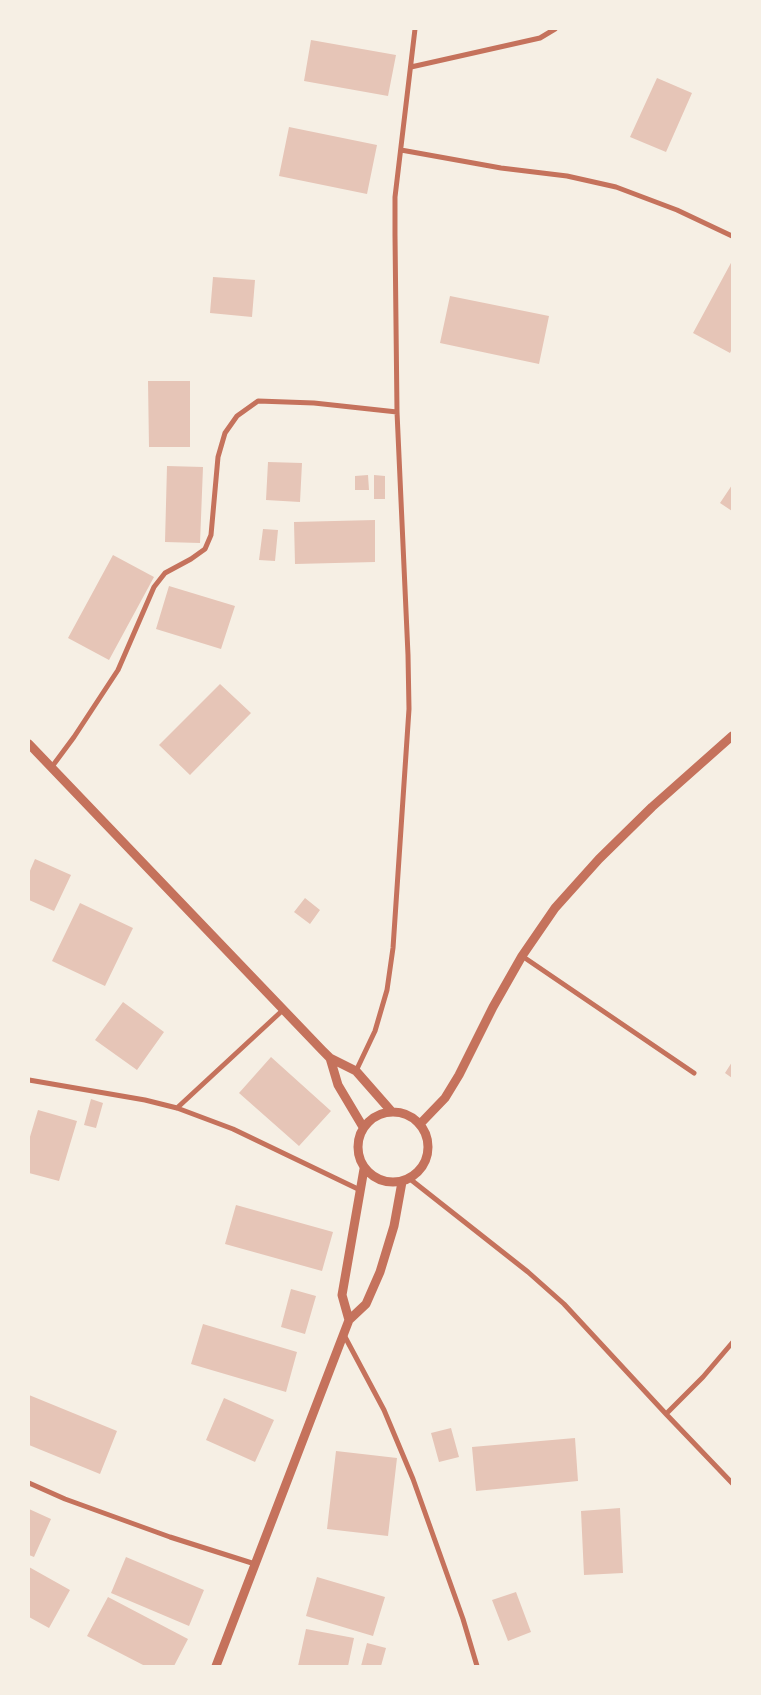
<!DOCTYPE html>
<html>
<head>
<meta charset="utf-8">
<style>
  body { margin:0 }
  #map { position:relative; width:761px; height:1695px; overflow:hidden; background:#f6efe4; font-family:Arial,sans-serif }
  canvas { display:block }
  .frame { position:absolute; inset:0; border:30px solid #f6efe4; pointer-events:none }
</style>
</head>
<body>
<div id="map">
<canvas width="761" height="1695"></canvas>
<div class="frame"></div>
</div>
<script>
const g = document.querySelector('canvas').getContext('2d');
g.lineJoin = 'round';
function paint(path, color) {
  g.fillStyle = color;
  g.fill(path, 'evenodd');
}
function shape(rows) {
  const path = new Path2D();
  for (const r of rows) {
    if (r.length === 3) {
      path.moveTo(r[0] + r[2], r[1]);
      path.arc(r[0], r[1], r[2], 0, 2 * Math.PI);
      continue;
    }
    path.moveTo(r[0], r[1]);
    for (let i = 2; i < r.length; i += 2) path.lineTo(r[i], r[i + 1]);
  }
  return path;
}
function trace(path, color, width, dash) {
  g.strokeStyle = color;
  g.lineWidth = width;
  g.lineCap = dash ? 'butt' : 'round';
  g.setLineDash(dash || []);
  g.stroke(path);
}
paint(shape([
  [311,40,396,55,388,96,304,81],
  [657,78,692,93,666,152,630,137],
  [289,127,377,145,367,194,279,176],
  [732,261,732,349,730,353,693,333],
  [213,277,255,280,252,317,210,313],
  [450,296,549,316,539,364,440,343],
  [148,381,190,381,190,447,149,447],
  [268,462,302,463,300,502,266,500],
  [167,466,203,467,200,543,165,542],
  [368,475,369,490,355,490,355,476],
  [374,475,385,476,385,499,374,499],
  [732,485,732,511,720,503],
  [375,520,375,562,295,564,294,522],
  [263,529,278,530,275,561,259,560],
  [113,555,154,577,109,660,68,638],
  [169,586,235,606,221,649,156,629],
  [220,684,251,713,190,775,159,745],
  [35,859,71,875,54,911,29,900,29,873],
  [305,898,320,910,310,924,294,912],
  [80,903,133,928,105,986,52,961],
  [123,1002,164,1032,137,1070,95,1040],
  [271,1057,331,1111,299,1146,239,1093],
  [732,1062,732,1078,725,1073],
  [91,1099,103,1103,96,1128,84,1125],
  [38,1110,77,1121,59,1181,29,1173,29,1140],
  [236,1205,333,1232,322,1271,225,1244],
  [291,1289,316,1296,305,1334,281,1327],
  [203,1324,297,1352,286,1392,191,1364],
  [29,1395,117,1431,100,1474,29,1445],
  [224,1398,274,1420,255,1462,206,1440],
  [451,1428,459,1457,439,1462,431,1433],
  [575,1438,578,1481,476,1491,472,1447],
  [336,1451,397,1458,388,1536,327,1529],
  [620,1508,623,1573,584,1575,581,1511],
  [29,1509,51,1519,34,1557,29,1555],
  [126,1557,204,1590,189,1626,111,1593],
  [29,1567,70,1590,49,1628,29,1617],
  [317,1577,385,1597,373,1636,306,1616],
  [516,1592,531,1632,508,1641,492,1600],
  [108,1597,188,1639,174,1666,145,1666,87,1636],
  [306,1629,354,1638,348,1666,298,1666],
  [367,1643,386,1648,381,1666,361,1666]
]), '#e6c5b7');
trace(shape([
  [411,67,540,38,555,29],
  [401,150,501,168,567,176,616,187,677,210,732,236],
  [51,768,74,737,118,670,154,587,165,573,191,559,205,549,211,535,218,457,225,433,237,416,258,401,314,403,397,412],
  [522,956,694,1073],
  [356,1071,375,1031,387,990,393,948,409,709,408,655,397,412,395,235,395,197,415,29],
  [29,1080,145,1100,177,1108,233,1129,360,1190],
  [177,1108,284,1009],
  [410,1179,528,1272,564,1304,666,1414,732,1483],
  [344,1335,384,1410,413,1479,463,1619,477,1666],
  [666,1414,703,1377,732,1343],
  [29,1483,65,1499,170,1537,255,1564]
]), '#c5725c', 5);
trace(shape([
  [29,744,322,1050,330,1058,356,1071,392,1112],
  [330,1058,338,1085,363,1127],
  [393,1147,35],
  [420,1124,445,1098,459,1075,493,1007,522,956,555,908,599,859,652,807,732,736],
  [349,1320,342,1295,364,1169],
  [216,1666,349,1320,366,1304,380,1272,394,1226,402,1182]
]), '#c5725c', 9);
</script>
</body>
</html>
